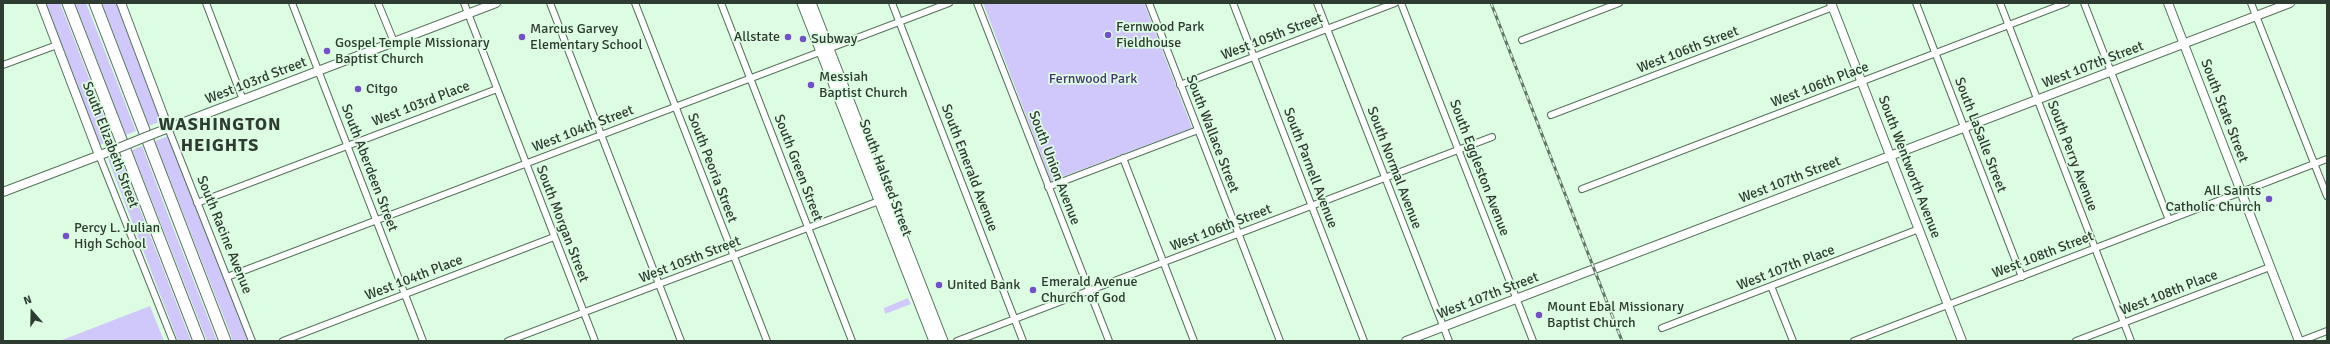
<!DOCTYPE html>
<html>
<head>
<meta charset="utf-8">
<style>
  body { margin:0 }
  #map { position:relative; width:2330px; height:344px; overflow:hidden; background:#ddfde3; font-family:Signika,sans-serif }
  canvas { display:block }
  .frame { position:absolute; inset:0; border:4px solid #2e3b31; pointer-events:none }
  .north { position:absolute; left:12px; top:292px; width:40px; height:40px; -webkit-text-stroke:3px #ddfde3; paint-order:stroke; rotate:340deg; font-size:11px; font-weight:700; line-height:16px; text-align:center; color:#2e3b31 }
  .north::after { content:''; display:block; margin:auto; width:14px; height:18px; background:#2e3b31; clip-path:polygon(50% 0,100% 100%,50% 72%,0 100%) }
</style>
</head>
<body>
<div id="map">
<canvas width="2330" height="344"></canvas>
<div class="frame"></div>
<div class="north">N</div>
</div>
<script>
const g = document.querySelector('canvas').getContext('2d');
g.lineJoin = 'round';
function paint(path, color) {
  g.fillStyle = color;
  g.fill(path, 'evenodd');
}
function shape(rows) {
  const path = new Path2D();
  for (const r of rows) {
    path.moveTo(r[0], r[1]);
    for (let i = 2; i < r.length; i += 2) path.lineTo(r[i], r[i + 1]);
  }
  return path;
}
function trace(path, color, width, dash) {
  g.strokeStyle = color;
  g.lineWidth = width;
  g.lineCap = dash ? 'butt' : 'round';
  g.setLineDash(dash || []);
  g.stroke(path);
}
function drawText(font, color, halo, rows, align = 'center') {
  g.font = font + ' Signika,sans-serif';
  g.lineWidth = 3.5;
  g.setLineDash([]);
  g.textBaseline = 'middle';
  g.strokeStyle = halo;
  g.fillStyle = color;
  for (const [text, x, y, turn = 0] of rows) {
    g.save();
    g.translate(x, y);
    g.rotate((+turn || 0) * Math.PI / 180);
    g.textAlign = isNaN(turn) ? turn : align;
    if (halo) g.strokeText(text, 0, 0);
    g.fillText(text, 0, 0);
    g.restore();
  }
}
paint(shape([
  [44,3,60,3,113,140,99,145],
  [75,3,86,3,136,131,126,135],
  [102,3,116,3,162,121,149,126],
  [983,3,1144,3,1192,128,1051,181],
  [168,136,248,341,233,341,155,141],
  [142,146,170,220,217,341,207,341,132,150],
  [119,155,191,341,178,341,108,159],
  [908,298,911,304,885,314,884,308],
  [150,306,164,341,62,340]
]), '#d0c8fa');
const street = shape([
  [206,3,243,100],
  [292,3,423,341],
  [378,3,394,42],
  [464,3,595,341],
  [550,3,681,341],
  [635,3,767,341],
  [721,3,852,341],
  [892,3,1023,341],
  [977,3,1109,341],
  [1149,3,1280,341],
  [1233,3,1364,341],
  [1317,3,1449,341],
  [1401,3,1533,341],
  [1916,3,2022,277],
  [2000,3,2131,341],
  [2084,3,2169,220],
  [2251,3,2327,196],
  [1522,40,1619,3],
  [3,65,57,45],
  [1180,85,1395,3],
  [1551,115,1833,7],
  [168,128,252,341],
  [99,155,173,341],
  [1123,158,1194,341],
  [1048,187,1198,130],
  [1582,189,2066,3],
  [197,203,497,89],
  [227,277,949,3],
  [1771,286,1793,341],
  [1662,328,1919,229],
  [283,341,554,237],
  [508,341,879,201],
  [957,341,1492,137],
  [1854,341,2327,159],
  [2076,341,2270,267],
  [2301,341,2327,331]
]);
const secondary = shape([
  [41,3,99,155],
  [121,3,168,128],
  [1831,3,1962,341],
  [2168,3,2299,341],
  [153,134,496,3],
  [3,192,116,149],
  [1406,341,2290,3]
]);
const primary = shape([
  [802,3,934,341],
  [811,3,943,341]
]);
const highway = shape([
  [68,3,199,341],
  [95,3,225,341]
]);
trace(street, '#55715b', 8);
trace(secondary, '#55715b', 10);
trace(primary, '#55715b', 11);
trace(highway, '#55715b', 13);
trace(street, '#fff', 6);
trace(secondary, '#fff', 8);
trace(primary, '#fff', 9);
trace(highway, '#fff', 11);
const rail = shape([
  [1491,3,1622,341]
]);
trace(rail, '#637567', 3);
trace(rail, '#ddfde3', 1.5, [4.5]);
const secondaryBridge = shape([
  [116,149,153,134]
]);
trace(secondaryBridge, '#55715b', 10, []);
trace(secondaryBridge, '#fff', 8);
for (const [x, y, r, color] of [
  [1108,35,4,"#7350ca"],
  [522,37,4,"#7350ca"],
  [788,37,4,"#7350ca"],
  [803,39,4,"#7350ca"],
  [327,51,4,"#7350ca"],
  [811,85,4,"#7350ca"],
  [358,89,4,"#7350ca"],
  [2269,199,4,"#7350ca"],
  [66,236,4,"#7350ca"],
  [939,285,4,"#7350ca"],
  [1033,290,4,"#7350ca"],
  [1539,315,4,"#7350ca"]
]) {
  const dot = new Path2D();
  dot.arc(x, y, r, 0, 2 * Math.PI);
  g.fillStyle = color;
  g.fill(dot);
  trace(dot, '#ddfde3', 1.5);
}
drawText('14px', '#2e3b31', '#ddfde3', [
  ["Fernwood Park",1116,27],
  ["Fieldhouse",1116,43],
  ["Marcus Garvey",530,29],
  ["Elementary School",530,45],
  ["Allstate",780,37,"right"],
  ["Subway",811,39],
  ["Gospel Temple Missionary",335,43],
  ["Baptist Church",335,59],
  ["Messiah",819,77],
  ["Baptist Church",819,93],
  ["Citgo",366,89],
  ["All Saints",2261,191,"right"],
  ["Catholic Church",2261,207,"right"],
  ["Percy L. Julian",74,228],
  ["High School",74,244],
  ["Emerald Avenue",1041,282],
  ["Church of God",1041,298],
  ["United Bank",947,285],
  ["Mount Ebal Missionary",1547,307],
  ["Baptist Church",1547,323]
], 'left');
drawText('14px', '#2e3b31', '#ddfde3', [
  ["West 105th Street",1272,37,-21],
  ["West 106th Street",1688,50,-21],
  ["West 107th Street",2093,65,-21],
  ["West 103rd Street",256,81,-21],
  ["West 106th Place",1820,85,-21],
  ["West 103rd Place",421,104,-21],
  ["South State Street",2224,111,69],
  ["West 104th Street",583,129,-21],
  ["South Wallace Street",1212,134,69],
  ["South LaSalle Street",1980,135,69],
  ["South Elizabeth Street",110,145,69],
  ["South Perry Avenue",2072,156,69],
  ["South Wentworth Avenue",1909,167,69],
  ["South Aberdeen Street",369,168,69],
  ["South Peoria Street",712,168,69],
  ["South Green Street",798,168,69],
  ["South Emerald Avenue",969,168,69],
  ["South Union Avenue",1054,168,69],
  ["South Parnell Avenue",1310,168,69],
  ["South Normal Avenue",1394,168,69],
  ["South Eggleston Avenue",1479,168,69],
  ["South Halsted Street",885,178,69],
  ["West 107th Street",1790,180,-21],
  ["South Morgan Street",562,224,69],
  ["West 106th Street",1221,228,-21],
  ["South Racine Avenue",224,235,68],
  ["West 108th Street",2043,255,-21],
  ["West 105th Street",690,260,-21],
  ["West 107th Place",1786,268,-21],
  ["West 104th Place",414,278,-21],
  ["West 108th Place",2169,293,-21],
  ["West 107th Street",1488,296,-21]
]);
drawText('14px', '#463674', '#ddfde3', [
  ["Fernwood Park",1093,79]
]);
g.letterSpacing = '1px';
drawText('bold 18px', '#2e3b31', '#ddfde3', [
  ["WASHINGTON",220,125],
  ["HEIGHTS",220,146]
]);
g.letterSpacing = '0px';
</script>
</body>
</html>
